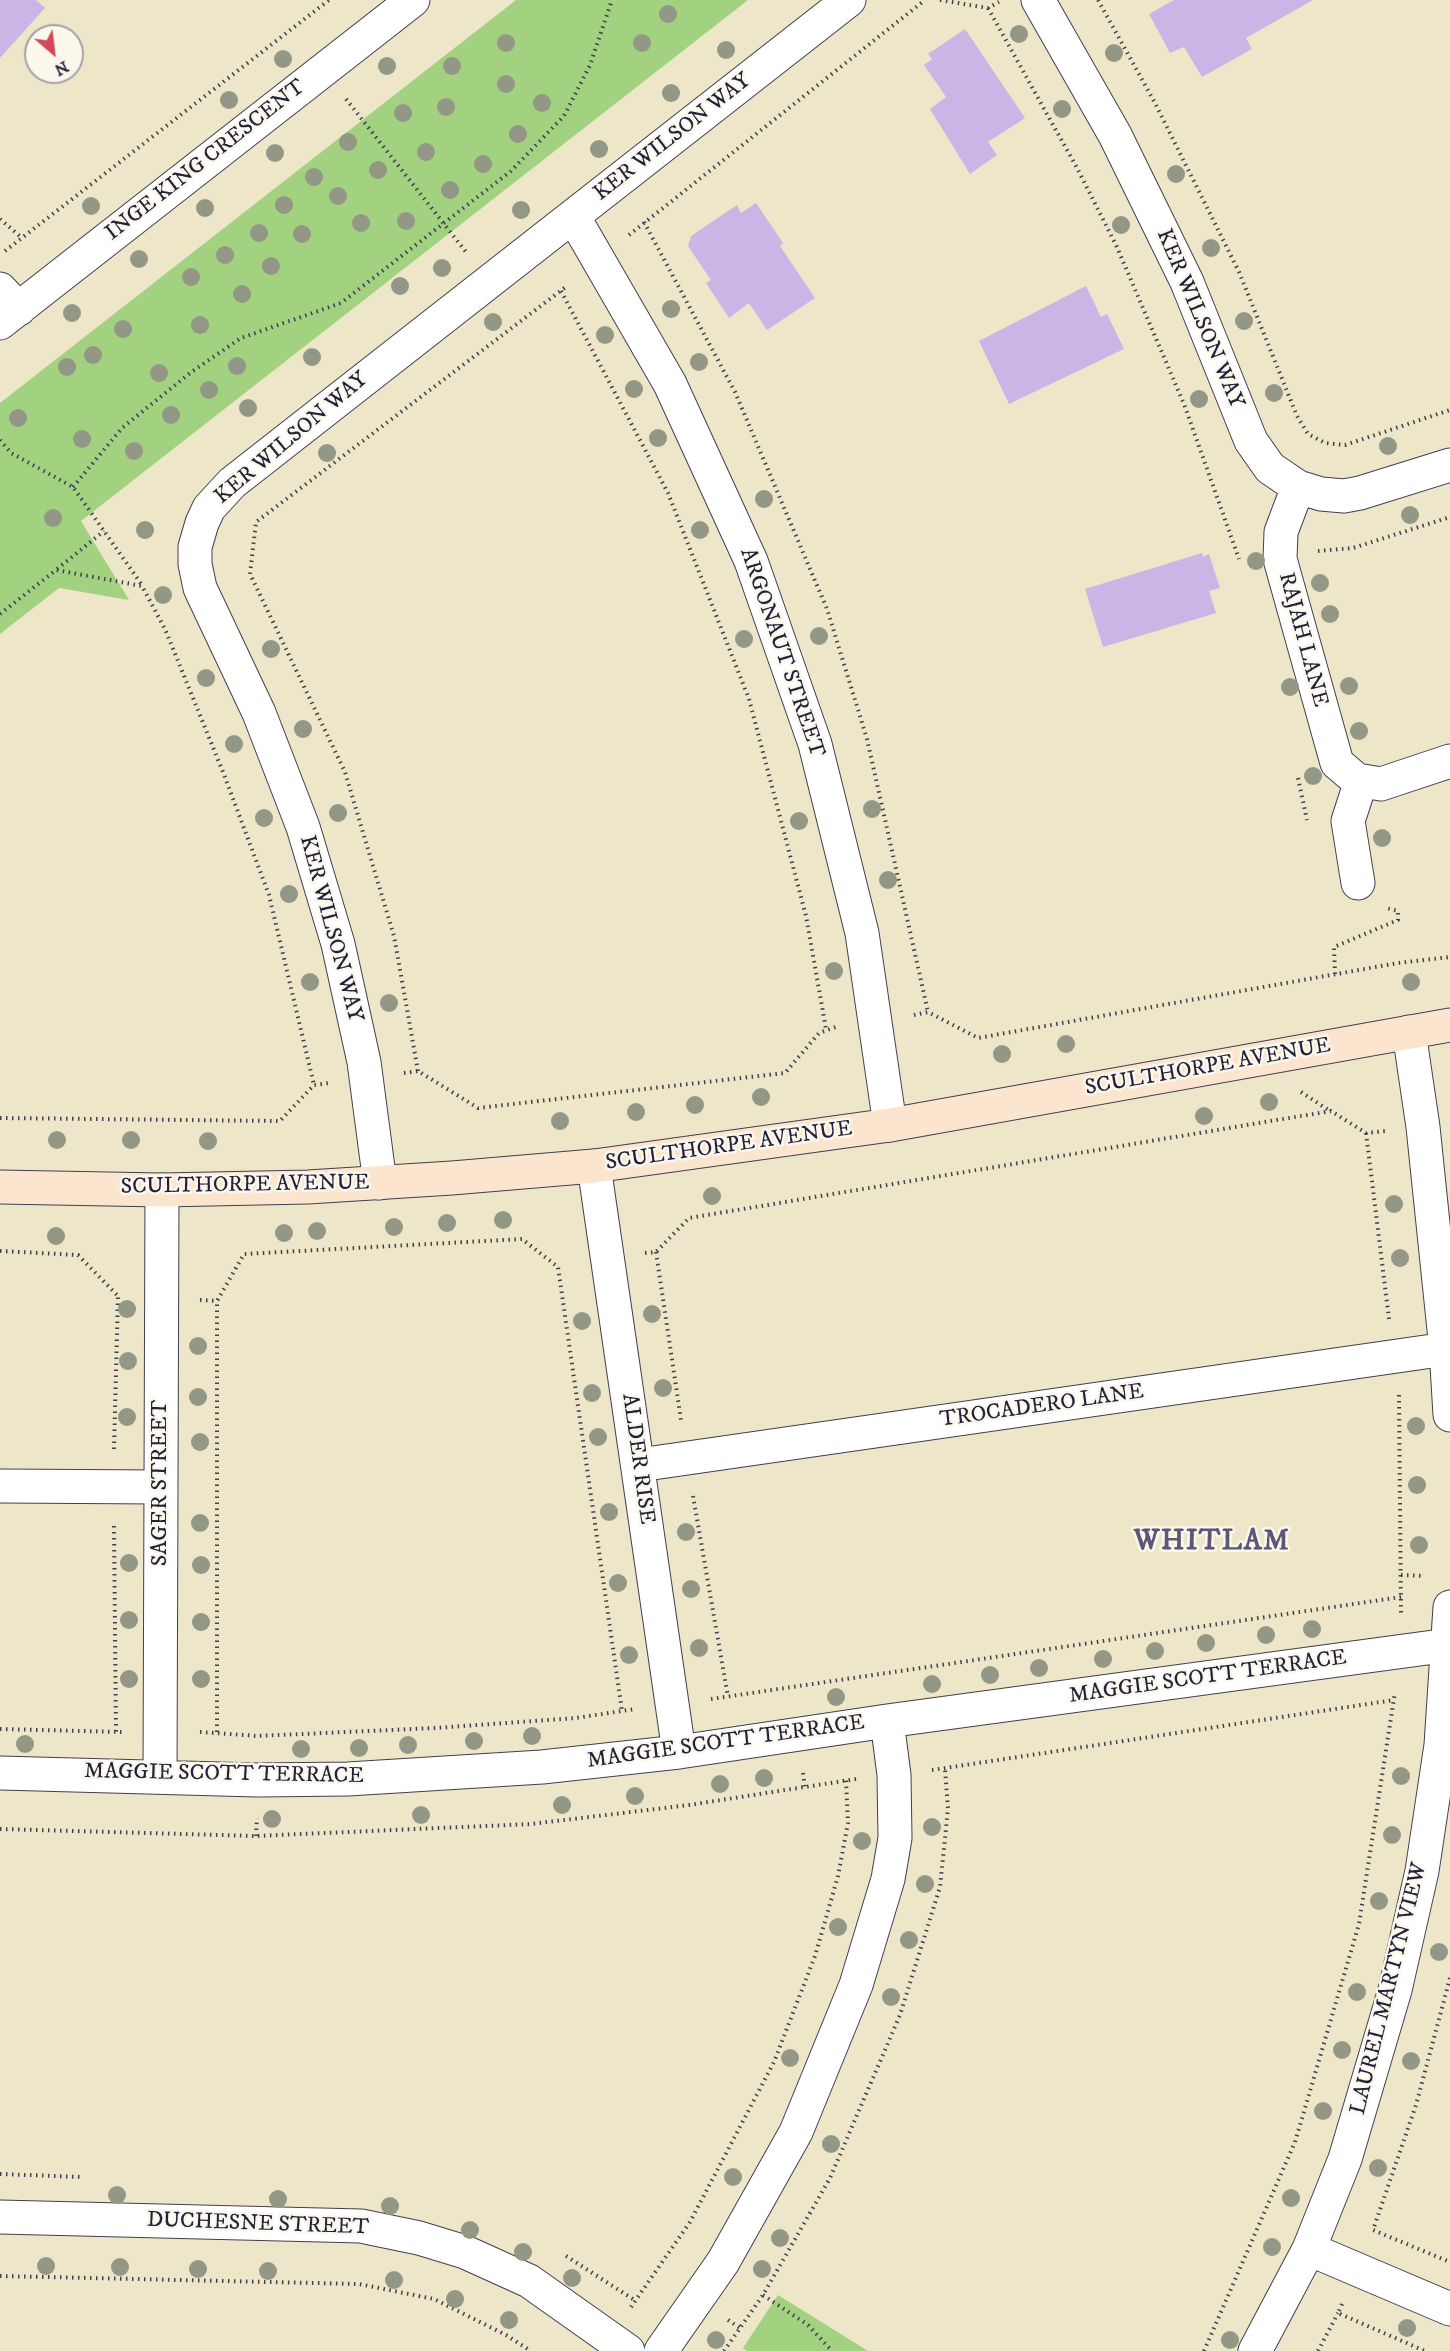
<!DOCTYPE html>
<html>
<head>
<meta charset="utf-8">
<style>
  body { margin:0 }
  #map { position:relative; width:1450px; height:2351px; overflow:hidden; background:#eee6c8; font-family:"IM FELL DW Pica",serif }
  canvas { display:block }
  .north { position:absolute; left:24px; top:24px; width:60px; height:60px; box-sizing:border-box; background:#fbf7ec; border:2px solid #a4a2a5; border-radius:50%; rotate:152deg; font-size:16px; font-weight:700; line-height:24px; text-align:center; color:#22223b }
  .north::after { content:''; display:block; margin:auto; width:21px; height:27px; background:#d1495b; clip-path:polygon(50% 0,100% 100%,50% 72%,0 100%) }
</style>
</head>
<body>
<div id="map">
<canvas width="1450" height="2351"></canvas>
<div class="north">N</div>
</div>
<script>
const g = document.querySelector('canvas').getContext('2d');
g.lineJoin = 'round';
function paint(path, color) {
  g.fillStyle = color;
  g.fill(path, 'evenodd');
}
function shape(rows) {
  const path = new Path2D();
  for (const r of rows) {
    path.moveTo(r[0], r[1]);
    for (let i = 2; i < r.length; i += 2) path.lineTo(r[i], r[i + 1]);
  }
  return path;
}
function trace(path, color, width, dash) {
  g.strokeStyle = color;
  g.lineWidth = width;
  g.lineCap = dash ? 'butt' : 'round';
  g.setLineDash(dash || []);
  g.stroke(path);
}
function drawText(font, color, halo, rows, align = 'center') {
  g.font = font + ' "IM FELL DW Pica",serif';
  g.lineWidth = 5;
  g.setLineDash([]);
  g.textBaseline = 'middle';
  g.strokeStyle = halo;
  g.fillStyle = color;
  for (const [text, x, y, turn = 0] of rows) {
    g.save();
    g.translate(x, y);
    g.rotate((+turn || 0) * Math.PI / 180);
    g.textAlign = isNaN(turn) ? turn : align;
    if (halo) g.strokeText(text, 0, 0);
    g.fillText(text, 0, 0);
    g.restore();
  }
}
paint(shape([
  [516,0,748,0,81,521,129,600,59,588,0,634,0,403],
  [778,2295,868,2351,747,2351,743,2348]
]), '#a2d17f');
paint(shape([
  [0,0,36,0,45,8,0,58],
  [1174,0,1313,0,1246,38,1252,49,1202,77,1184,47,1170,53,1149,14],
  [965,29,1025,118,988,142,997,155,970,174,930,109,946,97,924,65,932,59,928,54],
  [756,203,783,243,780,246,815,298,767,330,749,303,729,318,706,283,711,280,688,246,691,236,737,205,741,213],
  [1086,286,1101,317,1107,314,1124,349,1009,404,979,341],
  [1202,553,1203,557,1209,554,1220,588,1209,591,1216,613,1103,647,1085,589]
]), '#c9b6e6');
const street = shape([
  [1038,0,1115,135,1187,282,1251,441,1270,468,1298,487,1321,494,1344,496,1360,493,1450,465],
  [573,216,670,384,751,561,815,744,862,933,890,1125],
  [0,289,19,309],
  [0,323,413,0],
  [1298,487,1281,532,1280,559,1337,763,1357,780,1381,784,1450,761],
  [1358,883,1348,821,1361,781],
  [1409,1032,1423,1127,1446,1349,1450,1415],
  [594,1166,679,1752],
  [380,1183,364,1062,338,944,303,827,259,713,200,588,195,564,195,547,202,523,209,508,232,483,849,0],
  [639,1465,1446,1349],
  [0,1486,160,1487],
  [0,1773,257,1780,348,1779,542,1767,679,1752,887,1721,1448,1645],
  [160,1776,162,1190],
  [0,2217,361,2226,419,2238,465,2252,529,2281,628,2351],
  [1309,2249,1450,2309],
  [661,2351,723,2262,796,2132,856,1985,888,1879,895,1838,894,1775,887,1721],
  [1255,2351,1309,2249,1345,2159,1395,1990,1422,1871,1441,1745,1450,1607]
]);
const secondary = shape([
  [0,1187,162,1190,308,1187,452,1178,594,1166,890,1125,1450,1025]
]);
trace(street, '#413f50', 35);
trace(secondary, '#413f50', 35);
trace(shape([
  [940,0,988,8,999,2],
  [1098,0,1155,103,1239,272,1297,416,1308,434,1325,443,1345,445,1450,410],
  [988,8,1077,168,1116,245,1184,404,1239,559],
  [346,99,466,252],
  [0,219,22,238],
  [644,222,735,392,827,609,867,739,928,1012],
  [629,235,925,0],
  [5,251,329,0],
  [561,291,668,493,749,699,806,916,826,1029],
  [0,440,11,453,73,487,142,585],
  [73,487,122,428,190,373,241,338,341,303,511,171,564,116,590,65,612,0],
  [1318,551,1353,548,1450,517],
  [57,569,104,531],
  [0,614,56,570,142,586,165,629,223,772,269,895,314,1085],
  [1298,778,1307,820],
  [1335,974,1334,947,1398,920,1398,911,1386,908],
  [914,1015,928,1012,978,1038,1398,963,1450,957],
  [418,1071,394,936,345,772,250,574,256,522,567,286],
  [404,1073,418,1071,478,1108,785,1073,819,1033,836,1027],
  [1301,1092,1330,1111],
  [0,1118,280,1121,314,1085,329,1083],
  [1366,1133,1389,1319],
  [0,1251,78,1255,118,1296],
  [656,1252,681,1420],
  [645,1253,656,1252,689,1218,1331,1111,1366,1133,1385,1131],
  [200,1300,217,1301],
  [1399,1395,1401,1613],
  [114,1449,118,1296],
  [693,1496,728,1697],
  [114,1526,116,1732],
  [1401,1575,1425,1576],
  [711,1699,1401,1597],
  [0,1729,123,1732],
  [200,1732,257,1736,435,1728,576,1718,635,1709],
  [217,1732,217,1301,244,1254,522,1239,558,1267,622,1711],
  [932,1770,1394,1700],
  [803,1773,805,1788],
  [0,1829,256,1836,531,1824,689,1805,856,1779],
  [256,1836,257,1818],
  [1450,1978,1416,2105,1373,2230,1450,2262],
  [0,2174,82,2177],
  [566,2256,636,2301],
  [0,2276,359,2284,434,2299,506,2335,531,2351],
  [763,2295,808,2325,832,2351],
  [1342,2304,1338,2313,1425,2351],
  [631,2307,690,2222,774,2062,815,1956,838,1876,848,1823,846,1780],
  [728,2320,740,2328],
  [724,2351,763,2295,830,2178,900,2015,940,1887,948,1809,945,1769],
  [1204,2351,1295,2142,1359,1924,1395,1692],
  [1318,2351,1338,2313]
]), '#413f50', 4, [1.5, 4.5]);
trace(street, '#fff', 33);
trace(secondary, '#fce5cf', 33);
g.fillStyle = '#939785';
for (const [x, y] of [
  [668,14],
  [1019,34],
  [506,43],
  [642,43],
  [726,50],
  [1114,53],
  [283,59],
  [387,66],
  [452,66],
  [506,84],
  [671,93],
  [229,100],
  [542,103],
  [446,107],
  [1062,109],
  [403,113],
  [518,134],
  [348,142],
  [599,149],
  [426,152],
  [275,153],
  [483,164],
  [378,170],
  [1176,174],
  [314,177],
  [450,190],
  [338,196],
  [284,205],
  [91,206],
  [205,208],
  [521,210],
  [406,221],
  [361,223],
  [1121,225],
  [259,233],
  [302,234],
  [1211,248],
  [225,255],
  [139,259],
  [271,266],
  [442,268],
  [191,277],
  [400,286],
  [242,294],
  [671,309],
  [72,313],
  [1244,321],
  [493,322],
  [200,325],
  [123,329],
  [605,335],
  [93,355],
  [312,357],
  [699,362],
  [237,366],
  [67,367],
  [159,373],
  [634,389],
  [209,390],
  [1274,393],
  [1199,399],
  [248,408],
  [171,415],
  [18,418],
  [658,438],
  [82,439],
  [1388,446],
  [134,451],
  [327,453],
  [764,499],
  [1410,515],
  [53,518],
  [145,530],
  [700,530],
  [1256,561],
  [1320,583],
  [163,595],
  [1330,614],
  [819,636],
  [744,639],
  [271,649],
  [206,678],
  [1349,686],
  [1290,687],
  [303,729],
  [1359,731],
  [234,744],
  [1313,776],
  [872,809],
  [338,813],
  [264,818],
  [799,821],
  [1382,838],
  [888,880],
  [289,894],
  [834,971],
  [310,982],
  [1411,982],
  [389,1003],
  [1066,1044],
  [1002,1054],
  [761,1097],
  [1269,1102],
  [695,1105],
  [636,1112],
  [1204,1116],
  [560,1121],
  [57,1140],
  [131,1140],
  [208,1141],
  [712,1196],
  [1394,1204],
  [503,1220],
  [447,1223],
  [394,1227],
  [317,1231],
  [284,1233],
  [56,1236],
  [1400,1258],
  [127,1309],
  [652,1314],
  [582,1321],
  [198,1346],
  [128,1361],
  [663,1388],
  [592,1393],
  [198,1397],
  [127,1417],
  [1416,1426],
  [598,1437],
  [200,1442],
  [1417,1485],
  [609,1512],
  [200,1523],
  [686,1532],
  [1419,1545],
  [129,1563],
  [201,1565],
  [618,1583],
  [691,1589],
  [129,1620],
  [201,1622],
  [1312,1629],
  [1266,1635],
  [1206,1643],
  [699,1648],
  [1155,1651],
  [629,1655],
  [1103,1659],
  [1039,1668],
  [990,1675],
  [129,1679],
  [201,1679],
  [932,1684],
  [836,1697],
  [532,1736],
  [474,1741],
  [25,1744],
  [408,1745],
  [359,1748],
  [301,1749],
  [1401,1776],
  [764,1778],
  [720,1784],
  [635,1796],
  [562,1805],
  [421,1815],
  [272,1819],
  [932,1827],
  [1392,1835],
  [862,1841],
  [925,1884],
  [1379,1901],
  [838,1927],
  [909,1940],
  [1439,1952],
  [1357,1992],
  [891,1997],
  [1342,2050],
  [790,2058],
  [1411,2061],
  [1323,2111],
  [831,2144],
  [1378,2168],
  [733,2177],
  [117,2195],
  [1291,2198],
  [278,2199],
  [390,2206],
  [470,2230],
  [780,2238],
  [1272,2247],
  [523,2252],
  [46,2266],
  [120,2267],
  [198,2269],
  [762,2269],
  [268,2271],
  [572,2278],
  [394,2280],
  [455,2299],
  [509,2320],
  [1407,2328],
  [716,2340],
  [1230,2340]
]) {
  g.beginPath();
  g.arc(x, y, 9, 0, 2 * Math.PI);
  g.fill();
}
drawText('22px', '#22223b', '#fbf7ec', [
  ["KER WILSON WAY",673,138,-38],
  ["INGE KING CRESCENT",206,161,-38],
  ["KER WILSON WAY",1199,319,67],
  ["KER WILSON WAY",292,439,-40],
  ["RAJAH LANE",1302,640,75],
  ["ARGONAUT STREET",781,653,71],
  ["KER WILSON WAY",330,929,75],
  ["SCULTHORPE AVENUE",1208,1068,-10],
  ["SCULTHORPE AVENUE",729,1147,-8],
  ["SCULTHORPE AVENUE",245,1186,-1],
  ["TROCADERO LANE",1042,1407,-8],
  ["ALDER RISE",637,1459,82],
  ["SAGER STREET",161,1483,-90],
  ["MAGGIE SCOTT TERRACE",1208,1678,-8],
  ["MAGGIE SCOTT TERRACE",726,1743,-8],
  ["MAGGIE SCOTT TERRACE",224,1775,1],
  ["LAUREL MARTYN VIEW",1390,1989,-76],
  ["DUCHESNE STREET",258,2225,2]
]);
g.letterSpacing = '1.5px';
drawText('bold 28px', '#5c5677', '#fbf7ec', [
  ["WHITLAM",1212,1543]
]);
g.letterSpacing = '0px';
</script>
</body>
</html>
